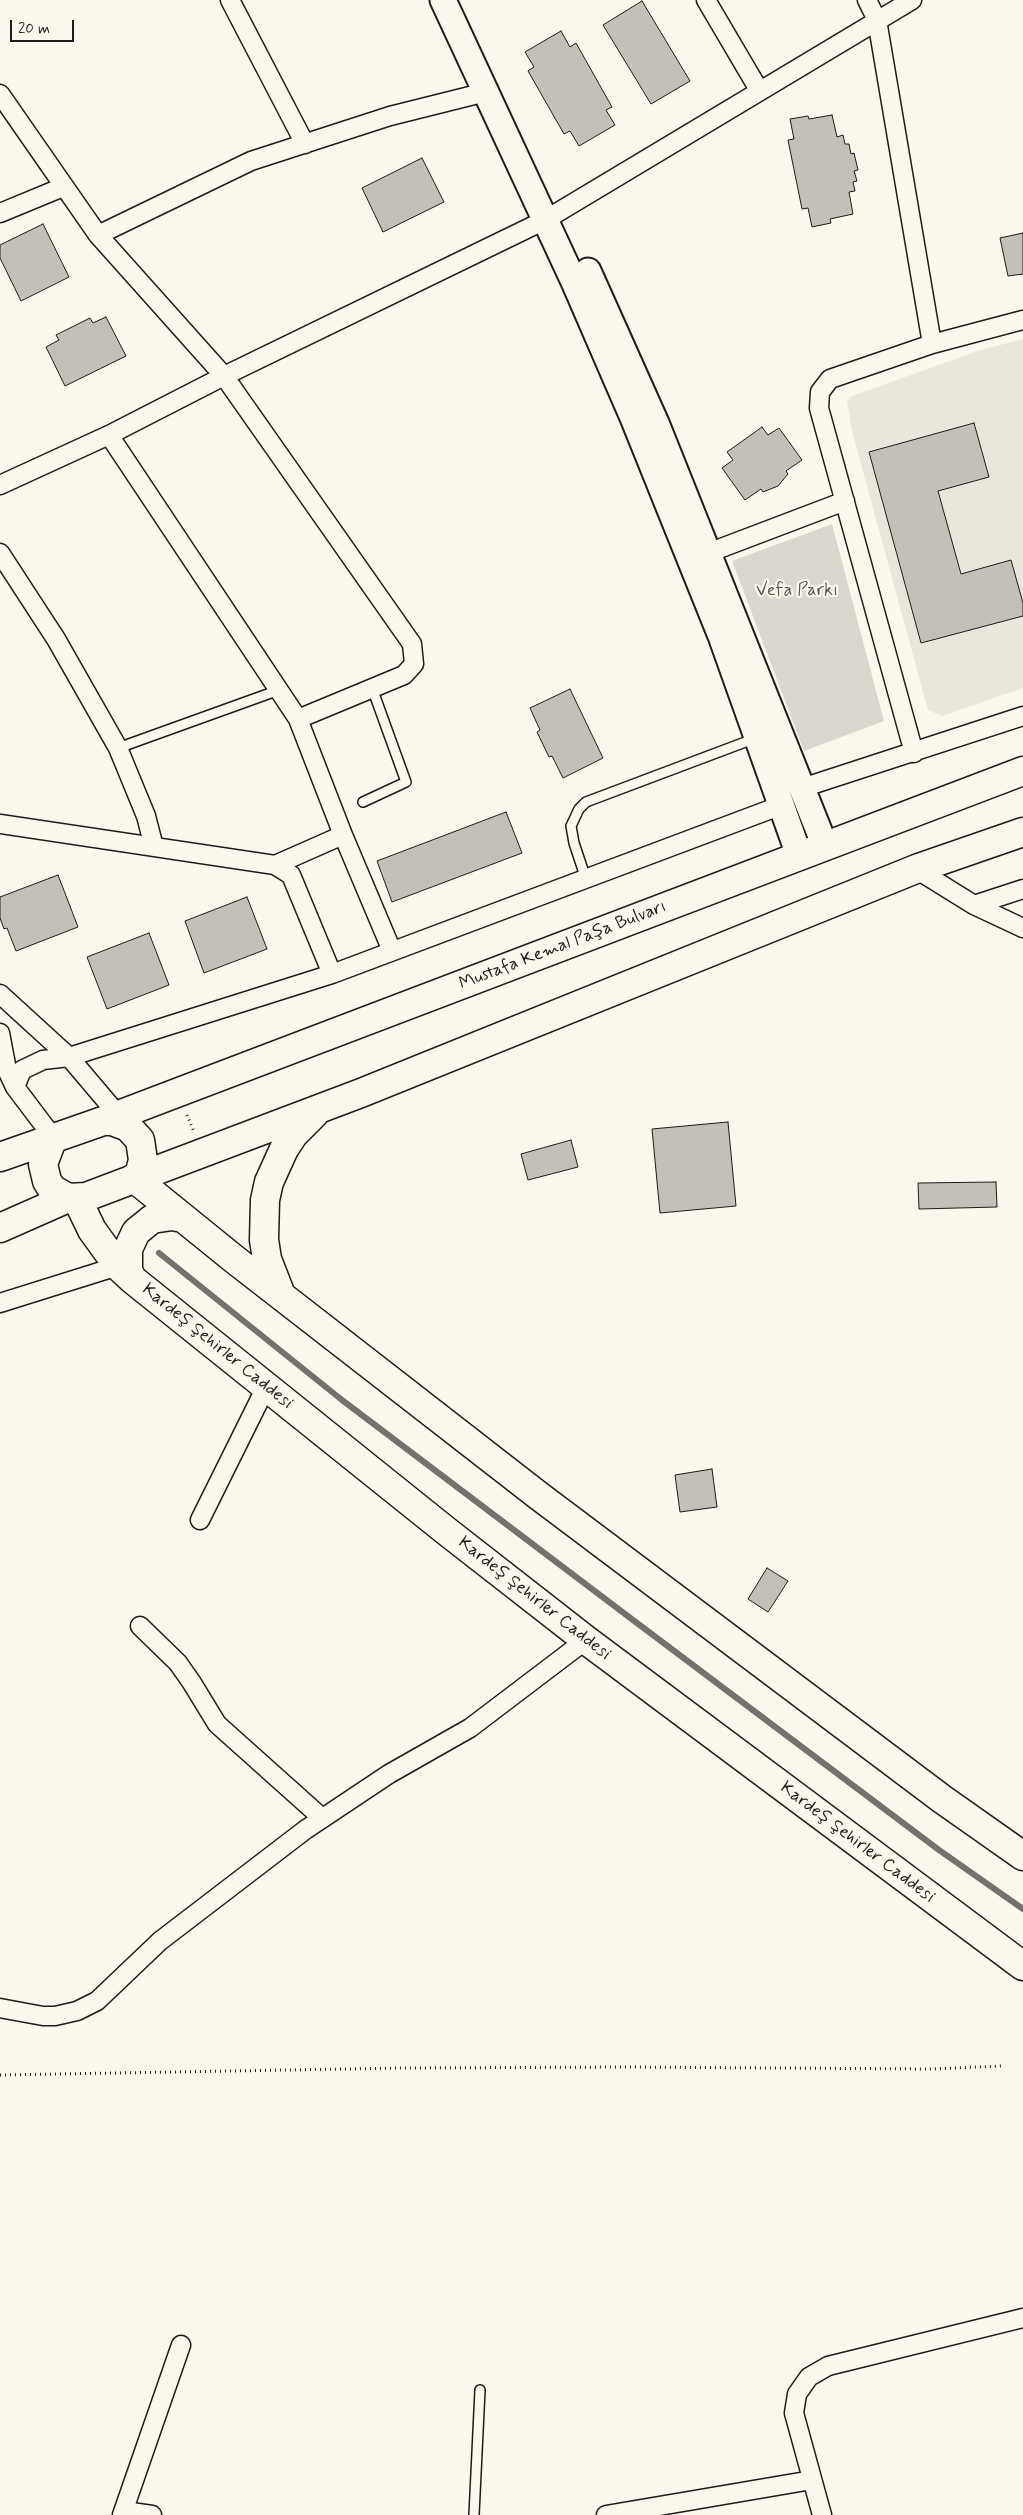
<!DOCTYPE html>
<html>
<head>
<meta charset="utf-8">
<style>
  body { margin:0 }
  #map { position:relative; width:1023px; height:2515px; overflow:hidden; background:#fbf7ec; font-family:Mynerve,sans-serif }
  canvas { display:block }
  .scale { position:absolute; left:10px; top:20px; width:64px; height:22px; box-sizing:border-box; border:2px solid #1c1c1c; border-top:0; padding-left:6px; font-size:15px; line-height:18px; white-space:nowrap; color:#1c1c1c; -webkit-text-stroke:4px #fbf7ec; paint-order:stroke }
</style>
</head>
<body>
<div id="map">
<canvas width="1023" height="2515"></canvas>
<div class="scale">20 m</div>
</div>
<script>
const g = document.querySelector('canvas').getContext('2d');
g.lineJoin = 'round';
function paint(path, color) {
  g.fillStyle = color;
  g.fill(path, 'evenodd');
}
function shape(rows) {
  const path = new Path2D();
  for (const r of rows) {
    path.moveTo(r[0], r[1]);
    for (let i = 2; i < r.length; i += 2) path.lineTo(r[i], r[i + 1]);
  }
  return path;
}
function trace(path, color, width, dash) {
  g.strokeStyle = color;
  g.lineWidth = width;
  g.lineCap = dash ? 'butt' : 'round';
  g.setLineDash(dash || []);
  g.stroke(path);
}
function drawText(font, color, halo, rows, align = 'center') {
  g.font = font + ' Mynerve,sans-serif';
  g.lineWidth = 4.5;
  g.setLineDash([]);
  g.textBaseline = 'middle';
  g.strokeStyle = halo;
  g.fillStyle = color;
  for (const [text, x, y, turn = 0] of rows) {
    g.save();
    g.translate(x, y);
    g.rotate((+turn || 0) * Math.PI / 180);
    g.textAlign = isNaN(turn) ? turn : align;
    if (halo) g.strokeText(text, 0, 0);
    g.fillText(text, 0, 0);
    g.restore();
  }
}
paint(shape([
  [1023,339,1023,688,942,716,928,710,852,431,847,401,850,397,977,351]
]), '#eae6dc');
paint(shape([
  [832,524,884,721,804,751,732,561]
]), '#dad7ce');
trace(shape([
  [159,1253,342,1400,633,1620,939,1850,1023,1909]
]), '#74726e', 6);
const building = shape([
  [642,1,690,81,651,104,603,25,642,1],
  [561,31,570,47,576,43,612,107,606,110,615,125,579,146,570,131,564,134,528,71,534,67,525,52,561,31],
  [832,115,837,137,843,135,845,144,849,144,851,154,854,153,858,170,854,171,857,181,853,182,855,191,849,192,853,214,830,219,831,223,812,227,808,208,802,209,788,140,794,139,790,119,808,116,809,119,832,115],
  [422,158,444,202,383,232,362,188,422,158],
  [43,224,69,277,21,301,0,258,0,245,43,224],
  [1023,233,1023,274,1008,276,1000,238,1023,233],
  [106,317,126,356,65,386,46,347,59,340,56,335,90,318,93,323,106,317],
  [974,423,989,477,938,491,961,574,1011,560,1023,603,1023,616,921,643,869,452,974,423],
  [762,427,768,435,779,428,802,460,786,471,788,474,778,486,763,492,761,489,745,500,722,468,733,460,727,452,762,427],
  [570,689,603,758,563,778,552,756,549,757,537,732,540,730,530,708,570,689],
  [506,812,522,853,392,902,377,861,506,812],
  [58,875,78,927,16,951,7,928,4,929,0,918,0,897,58,875],
  [247,897,267,949,204,973,185,921,247,897],
  [149,933,169,985,107,1009,87,957,149,933],
  [728,1122,736,1206,660,1213,652,1129,728,1122],
  [571,1140,578,1167,528,1180,521,1154,571,1140],
  [996,1182,997,1207,919,1209,918,1183,996,1182],
  [712,1469,717,1507,680,1512,675,1475,712,1469],
  [767,1568,788,1581,768,1612,748,1599,767,1568]
]);
paint(building, '#c3c0b8');
trace(building, '#1c1c1c', 1);
const lane = shape([
  [118,748,279,690],
  [363,802,406,782,372,688],
  [586,879,574,843,571,826,579,809,586,802,756,738],
  [474,2515,480,2390]
]);
const street = shape([
  [230,0,305,144],
  [706,0,759,90],
  [867,0,877,20,932,344],
  [0,94,98,235,224,376,412,644,414,664,404,675,298,719],
  [0,213,63,187],
  [98,235,251,161,390,116,486,92],
  [109,435,298,719,343,835,275,865],
  [0,485,109,435,224,376,545,220,912,0],
  [0,553,56,639,118,748,146,816,154,847],
  [708,553,845,501],
  [914,753,819,408,820,392,830,379,932,344,1023,320],
  [802,788,1023,716],
  [0,824,275,865,291,875,332,974],
  [343,835,392,951],
  [916,869,974,905,1023,928],
  [974,905,1023,889],
  [0,994,69,1057,119,1116],
  [0,1033,7,1070],
  [0,1064,7,1070,15,1087,55,1140],
  [15,1087,22,1070,43,1060,69,1057,332,974,782,805],
  [0,1303,118,1266],
  [200,1520,266,1387],
  [140,1626,178,1663,192,1683,217,1724,322,1818],
  [0,2008,43,2016,55,2016,77,2011,97,2001,160,1941,305,1830,389,1774,470,1728,586,1640],
  [124,2511,152,2515],
  [122,2515,181,2345],
  [606,2515,812,2480],
  [822,2515,794,2413,797,2394,809,2377,828,2366,1023,2318]
]);
const secondary = shape([
  [443,0,575,284,634,420,721,636,799,855],
  [588,271,656,423,825,846]
]);
const primary = shape([
  [103,1121,1023,771],
  [52,1140,43,1164,47,1181,52,1189,68,1198,86,1197,361,1093,916,869,1023,832],
  [0,1157,103,1121,112,1121,128,1127,140,1140,143,1160,139,1176],
  [134,1178,234,1259,539,1496,942,1799,1023,1856],
  [77,1199,92,1230,118,1266,132,1279,445,1530,586,1640,1023,1966],
  [0,1228,68,1198],
  [132,1279,128,1270,128,1249,136,1232,152,1219,172,1216,183,1218],
  [281,1295,267,1259,264,1240,265,1200,269,1182,284,1149,294,1134,314,1114]
]);
trace(lane, '#1c1c1c', 12);
trace(street, '#1c1c1c', 21);
trace(secondary, '#1c1c1c', 29);
trace(primary, '#1c1c1c', 31);
trace(shape([
  [187,1115,194,1132],
  [0,2075,402,2068,626,2067,931,2069,1001,2066]
]), '#1c1c1c', 3, [1, 4]);
trace(lane, '#fbf7ec', 9);
trace(street, '#fbf7ec', 18);
trace(secondary, '#fbf7ec', 25);
trace(primary, '#fbf7ec', 28);
drawText('18px', '#555451', '#fbf7ec', [
  ["Vefa Parkı",797,591]
]);
drawText('18px', '#1c1c1c', '#fbf7ec', [
  ["Mustafa Kemal Paşa Bulvarı",563,946,-21],
  ["Kardeş Şehirler Caddesi",217,1347,39],
  ["Kardeş Şehirler Caddesi",534,1599,38],
  ["Kardeş Şehirler Caddesi",857,1843,37]
]);
</script>
</body>
</html>
